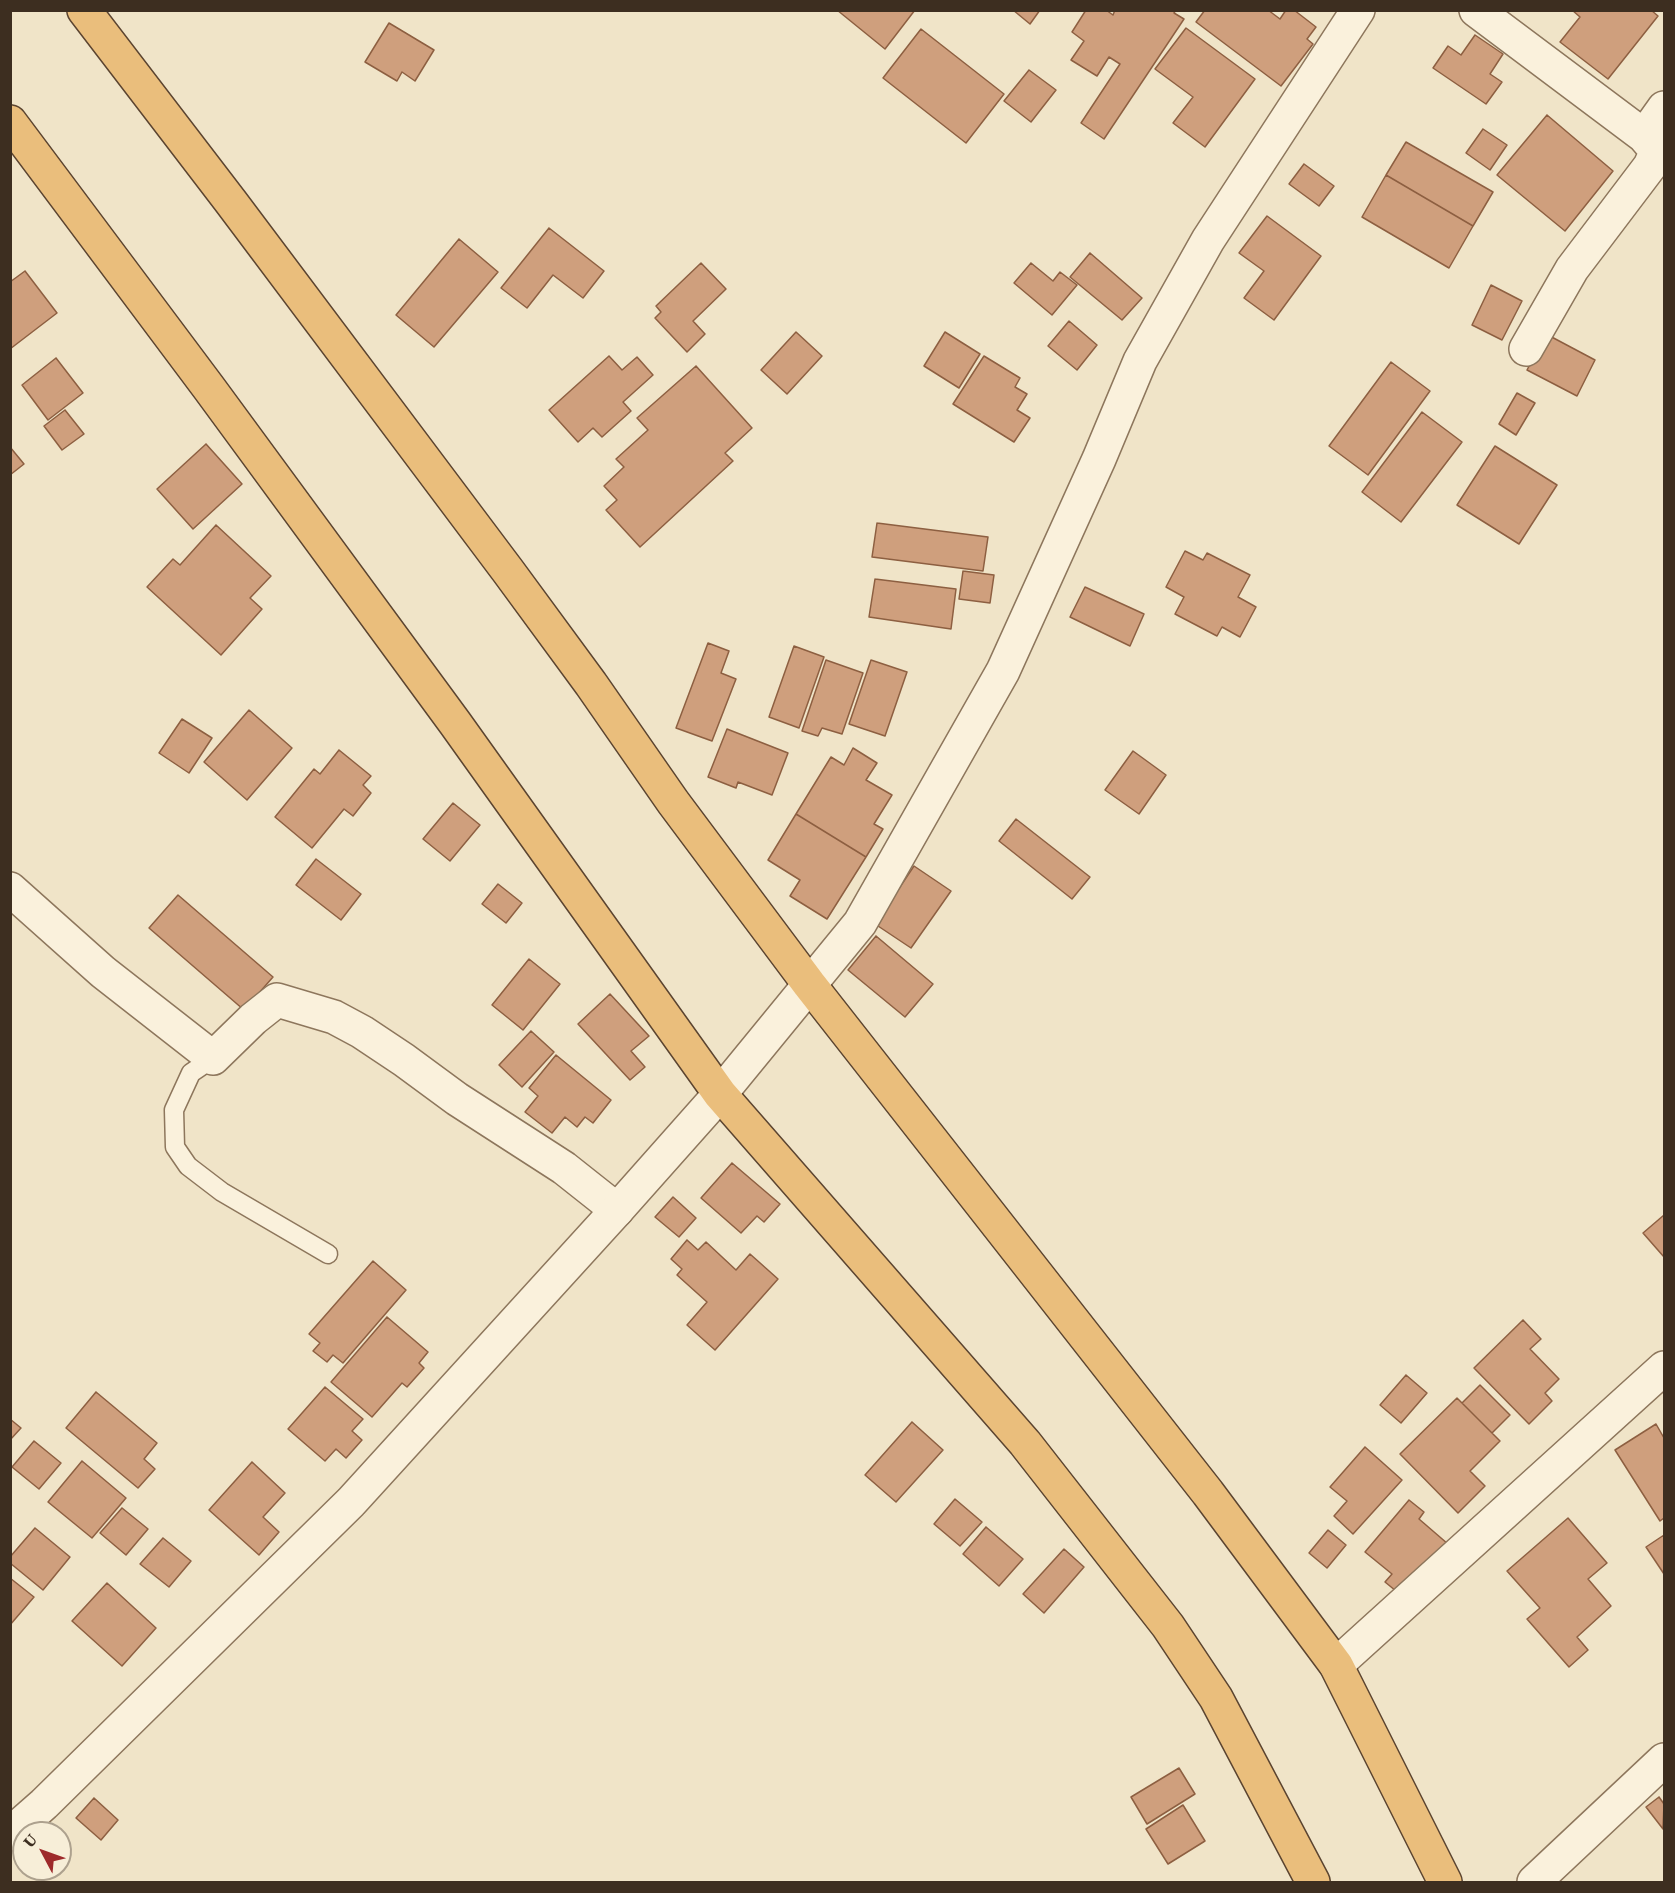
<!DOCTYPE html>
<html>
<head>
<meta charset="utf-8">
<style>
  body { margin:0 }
  #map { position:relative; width:1675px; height:1893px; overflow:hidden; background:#f0e4c8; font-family:"Source Serif 4",serif }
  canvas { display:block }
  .frame { position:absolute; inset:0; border:12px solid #3d2e20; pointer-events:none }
  .north { position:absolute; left:12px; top:1821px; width:60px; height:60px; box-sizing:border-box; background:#f7eed8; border:2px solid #ada18e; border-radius:50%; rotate:311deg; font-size:16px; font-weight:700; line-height:24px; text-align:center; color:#3d2e20 }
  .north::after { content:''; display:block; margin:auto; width:21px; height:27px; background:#9e2a2b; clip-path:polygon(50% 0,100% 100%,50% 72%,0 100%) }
</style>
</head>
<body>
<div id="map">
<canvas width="1675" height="1893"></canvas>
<div class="frame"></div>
<div class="north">U</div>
</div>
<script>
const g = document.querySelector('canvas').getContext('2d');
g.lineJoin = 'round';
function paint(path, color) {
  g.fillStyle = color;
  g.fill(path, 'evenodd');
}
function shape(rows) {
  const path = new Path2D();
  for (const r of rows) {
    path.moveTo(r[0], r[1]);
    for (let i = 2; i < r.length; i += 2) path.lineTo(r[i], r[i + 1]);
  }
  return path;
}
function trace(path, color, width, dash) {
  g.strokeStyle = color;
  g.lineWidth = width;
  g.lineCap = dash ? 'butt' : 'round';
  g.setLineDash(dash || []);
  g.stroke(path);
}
const building = shape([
  [837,10,915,10,885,49,837,10],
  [1013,10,1040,10,1030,24,1013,10],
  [1086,10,1106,10,1113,15,1115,10,1176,10,1174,13,1184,19,1104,139,1081,123,1120,64,1109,57,1097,76,1071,60,1084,41,1072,32,1086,10],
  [1205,10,1268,10,1280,19,1286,10,1294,10,1316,27,1307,39,1313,44,1281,86,1196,22,1205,10],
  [1572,10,1651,10,1658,16,1608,79,1560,42,1580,17,1572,10],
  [389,23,434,50,415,81,402,72,397,81,365,62,389,23],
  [1186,28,1255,79,1205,147,1173,123,1193,97,1155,69,1186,28],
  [921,29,1004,94,966,143,883,78,921,29],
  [1475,35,1503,54,1490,74,1502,82,1486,104,1433,68,1448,46,1461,55,1475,35],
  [1029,70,1056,90,1031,122,1004,101,1029,70],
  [1547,115,1613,171,1565,231,1497,175,1547,115],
  [1483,129,1507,145,1490,170,1466,153,1483,129],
  [1406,142,1493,192,1473,226,1386,175,1406,142],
  [1304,164,1334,186,1319,206,1289,184,1304,164],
  [1386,175,1473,226,1449,268,1362,217,1386,175],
  [1267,216,1321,256,1274,320,1244,298,1264,271,1239,253,1267,216],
  [549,228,604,271,583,298,553,275,527,308,501,288,549,228],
  [459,239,498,272,434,347,396,315,459,239],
  [1090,253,1142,298,1122,320,1070,277,1090,253],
  [701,263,726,289,693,321,705,334,687,352,655,318,661,312,656,306,701,263],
  [1031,263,1053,281,1060,272,1077,285,1052,315,1014,283,1031,263],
  [25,271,57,313,10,349,10,282,25,271],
  [1491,285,1522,301,1502,340,1472,325,1491,285],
  [1069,321,1097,345,1077,370,1048,346,1069,321],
  [796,332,822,356,787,394,761,370,796,332],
  [945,332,980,354,959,388,924,366,945,332],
  [1546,334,1595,360,1577,396,1527,370,1546,334],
  [609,356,622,370,637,357,653,375,623,402,631,411,602,437,593,428,578,442,549,410,609,356],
  [984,356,1020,378,1015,387,1027,394,1017,410,1030,418,1014,442,953,404,984,356],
  [56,358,83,393,48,420,22,385,56,358],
  [1391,362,1430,391,1368,475,1329,446,1391,362],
  [696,366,752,428,725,453,733,461,640,547,606,510,617,500,604,486,624,467,616,459,648,430,637,418,696,366],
  [1517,393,1535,403,1516,435,1499,424,1517,393],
  [65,410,84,434,62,450,44,426,65,410],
  [1422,412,1462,442,1401,522,1362,492,1422,412],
  [206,444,242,484,193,529,157,489,206,444],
  [1495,446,1557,485,1519,544,1457,505,1495,446],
  [10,447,24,464,10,475,10,447],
  [877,523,988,537,983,571,872,557,877,523],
  [216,525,271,576,250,598,262,609,221,655,147,587,173,559,180,565,216,525],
  [1185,551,1203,560,1207,553,1250,575,1238,597,1256,607,1240,637,1222,627,1217,636,1175,614,1184,597,1166,587,1185,551],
  [963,571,994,575,990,603,959,599,963,571],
  [875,579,956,589,951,629,869,617,875,579],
  [1085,587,1144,614,1130,646,1070,617,1085,587],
  [708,643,729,651,721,673,736,679,712,741,676,728,708,643],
  [794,646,824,657,799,728,769,717,794,646],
  [826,660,863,673,842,734,822,728,818,736,802,731,826,660],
  [871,660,907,672,885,736,849,724,871,660],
  [249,710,292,748,247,800,204,762,249,710],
  [182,719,212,738,189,773,159,753,182,719],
  [727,729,788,753,772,795,738,782,736,788,708,777,727,729],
  [853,748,877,763,866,780,892,795,874,824,883,829,866,857,796,814,831,757,844,765,853,748],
  [339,750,371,776,363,785,371,793,353,816,344,809,312,848,275,817,314,769,320,774,339,750],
  [1133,751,1166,775,1139,814,1105,790,1133,751],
  [453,803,480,825,450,861,423,839,453,803],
  [796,814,866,857,827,919,790,896,800,880,768,860,796,814],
  [1016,819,1090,877,1072,899,999,841,1016,819],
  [316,859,361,894,341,920,296,885,316,859],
  [914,866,951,891,911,948,875,924,914,866],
  [498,884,522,903,506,923,482,904,498,884],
  [178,895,273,977,244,1010,149,928,178,895],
  [876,936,933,984,905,1017,848,970,876,936],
  [529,959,560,984,523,1030,492,1005,529,959],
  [610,994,649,1036,631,1051,645,1067,630,1080,578,1024,610,994],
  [531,1031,554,1052,522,1087,499,1065,531,1031],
  [556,1055,611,1100,593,1123,585,1117,577,1127,565,1117,552,1133,525,1112,538,1096,529,1088,556,1055],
  [732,1163,780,1204,764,1222,757,1216,741,1233,701,1198,732,1163],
  [673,1197,696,1218,679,1237,655,1217,673,1197],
  [1664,1215,1664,1257,1643,1233,1664,1215],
  [687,1240,698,1250,706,1242,736,1270,750,1254,778,1279,715,1350,687,1325,707,1302,677,1275,682,1269,671,1259,687,1240],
  [373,1261,406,1290,343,1363,333,1355,327,1362,313,1351,320,1343,309,1334,373,1261],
  [387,1317,428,1352,419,1363,424,1368,407,1387,402,1383,372,1417,331,1382,387,1317],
  [1523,1320,1541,1339,1530,1349,1559,1379,1545,1393,1552,1401,1529,1424,1474,1368,1523,1320],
  [1406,1375,1427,1393,1401,1423,1380,1405,1406,1375],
  [1480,1385,1510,1415,1492,1433,1462,1403,1480,1385],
  [325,1387,363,1419,352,1431,362,1440,346,1458,336,1449,325,1461,288,1429,325,1387],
  [96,1392,157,1443,144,1459,155,1469,138,1488,66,1428,96,1392],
  [1457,1398,1500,1441,1470,1471,1485,1486,1458,1513,1400,1454,1457,1398],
  [10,1419,21,1428,10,1440,10,1419],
  [912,1422,943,1450,896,1502,865,1475,912,1422],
  [1656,1424,1664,1438,1664,1518,1660,1521,1615,1450,1656,1424],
  [34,1441,61,1463,39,1489,12,1467,34,1441],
  [1365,1447,1402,1480,1353,1534,1334,1516,1347,1501,1330,1487,1365,1447],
  [82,1461,126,1498,92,1538,48,1502,82,1461],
  [252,1462,285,1493,263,1517,279,1532,259,1555,209,1510,252,1462],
  [955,1499,982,1522,960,1546,934,1524,955,1499],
  [1409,1500,1424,1512,1419,1519,1448,1544,1407,1600,1385,1582,1392,1574,1365,1552,1409,1500],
  [122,1508,148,1529,126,1555,100,1533,122,1508],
  [1568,1518,1607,1563,1588,1579,1611,1606,1577,1637,1588,1650,1569,1667,1527,1619,1540,1608,1507,1571,1568,1518],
  [986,1527,1023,1559,999,1586,963,1554,986,1527],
  [35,1528,70,1557,43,1590,10,1563,10,1557,35,1528],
  [1328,1530,1346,1545,1327,1568,1309,1553,1328,1530],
  [1664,1535,1664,1574,1646,1547,1664,1535],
  [163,1538,191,1561,169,1587,140,1564,163,1538],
  [1064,1549,1084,1567,1044,1613,1023,1594,1064,1549],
  [10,1578,34,1597,10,1625,10,1578],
  [107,1583,156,1628,122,1666,72,1621,107,1583],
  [1179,1768,1195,1794,1147,1824,1131,1797,1179,1768],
  [1659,1797,1664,1804,1663,1829,1646,1807,1659,1797],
  [94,1798,118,1820,101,1840,76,1818,94,1798],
  [1183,1805,1205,1841,1168,1864,1146,1829,1183,1805]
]);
paint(building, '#cf9f7d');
trace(building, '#8d5f41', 1.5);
const service = shape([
  [213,1058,191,1073,174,1110,175,1147,188,1166,222,1192,328,1254]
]);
const minor = shape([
  [1476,10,1644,136,1664,108],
  [1526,349,1572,269,1650,166,1654,157,1655,149,1644,136],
  [10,889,103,972,213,1058,253,1019,277,1000,334,1017,362,1032,404,1060,457,1099,564,1168,617,1210],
  [1336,1665,1664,1368],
  [1534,1882,1664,1760]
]);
const tertiary = shape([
  [10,1834,44,1804,351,1502,617,1210,720,1094,860,923,1003,671,1099,459,1140,361,1208,240,1358,10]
]);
const trunk = shape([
  [84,10,231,202,508,571,591,684,673,802,809,984,1208,1493,1336,1665,1445,1882],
  [10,122,209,388,455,723,720,1094,1025,1443,1168,1626,1216,1698,1313,1882]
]);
trace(service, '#8d765c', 21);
trace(minor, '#8d765c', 36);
trace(tertiary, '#8d765c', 36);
trace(trunk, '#5b4430', 36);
trace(service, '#faf1dc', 18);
trace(minor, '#faf1dc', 33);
trace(tertiary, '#faf1dc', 33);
trace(trunk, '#eabe7c', 33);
</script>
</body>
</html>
